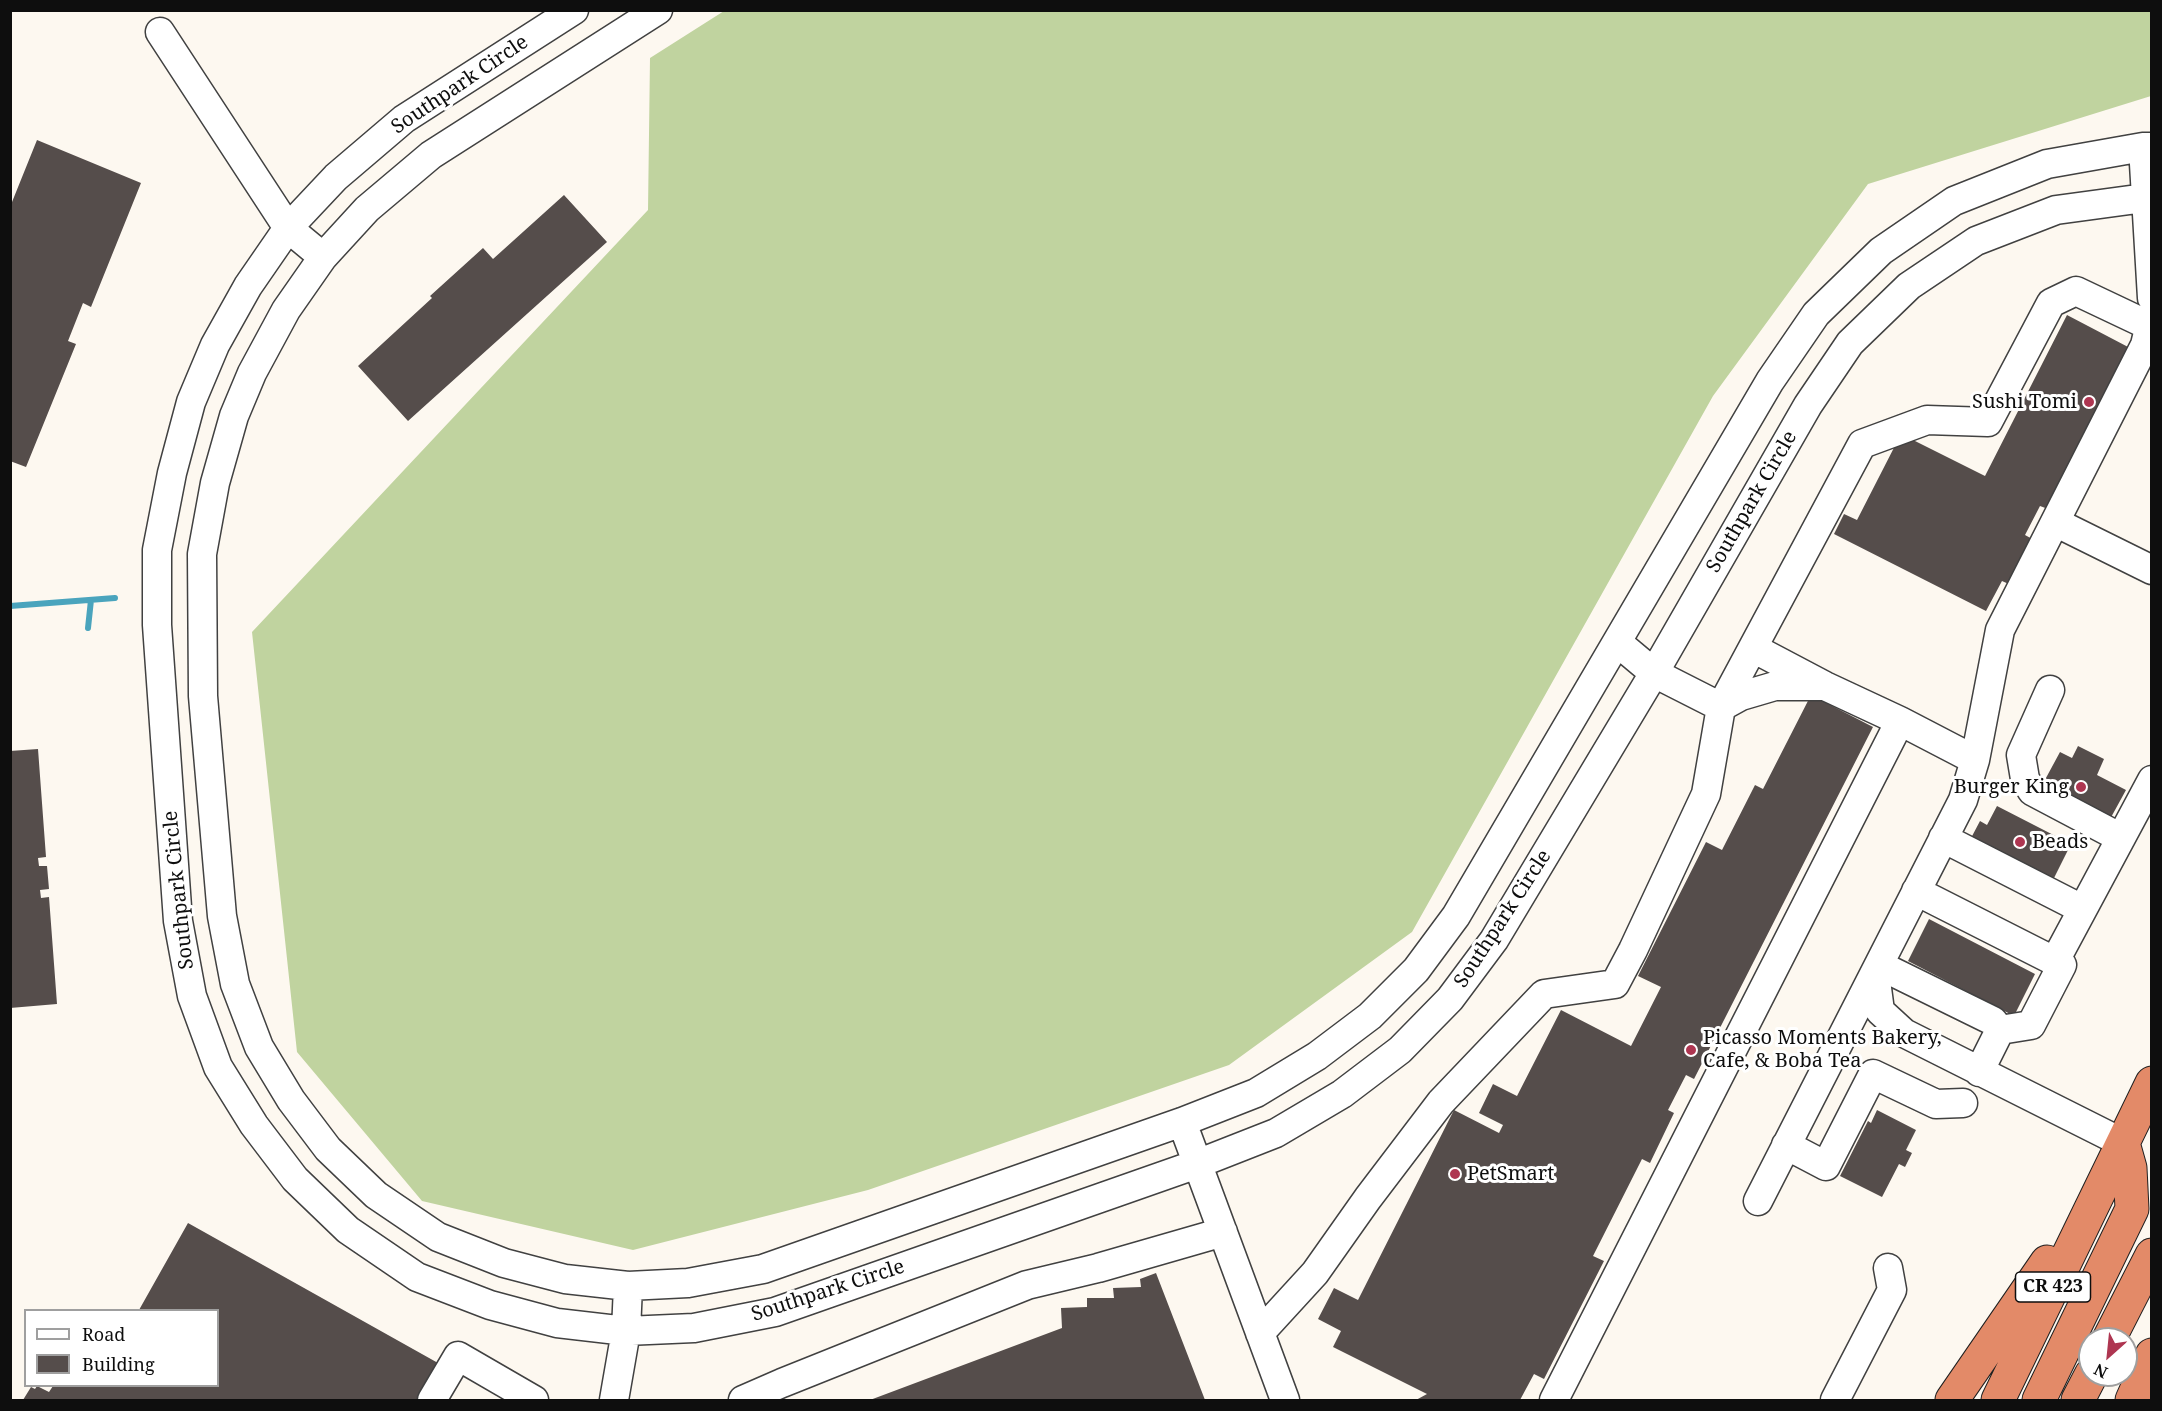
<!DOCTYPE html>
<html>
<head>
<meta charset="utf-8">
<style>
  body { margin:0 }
  #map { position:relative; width:2162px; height:1411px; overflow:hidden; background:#fdf8f0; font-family:"Noto Serif",serif }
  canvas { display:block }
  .frame { position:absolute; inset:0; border:12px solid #0e0e0e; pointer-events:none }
  .legend { position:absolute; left:24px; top:1309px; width:195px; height:78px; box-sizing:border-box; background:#fff; border:2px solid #9f9f9f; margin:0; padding:8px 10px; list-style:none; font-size:18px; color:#0e0e0e }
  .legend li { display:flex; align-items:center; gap:12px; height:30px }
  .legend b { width:30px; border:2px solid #9f9f9f }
  .north { position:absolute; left:2078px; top:1327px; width:60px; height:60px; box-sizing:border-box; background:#fff; border:2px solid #9f9f9f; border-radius:50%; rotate:207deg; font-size:16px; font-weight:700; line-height:24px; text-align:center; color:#0e0e0e }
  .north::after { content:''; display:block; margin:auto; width:21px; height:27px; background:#ae3651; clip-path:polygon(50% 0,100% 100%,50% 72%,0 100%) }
</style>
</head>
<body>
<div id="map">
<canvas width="2162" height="1411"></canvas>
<div class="frame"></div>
<ul class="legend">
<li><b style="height:8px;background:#fff"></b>Road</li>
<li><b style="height:16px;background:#554d4b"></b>Building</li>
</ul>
<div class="north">N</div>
</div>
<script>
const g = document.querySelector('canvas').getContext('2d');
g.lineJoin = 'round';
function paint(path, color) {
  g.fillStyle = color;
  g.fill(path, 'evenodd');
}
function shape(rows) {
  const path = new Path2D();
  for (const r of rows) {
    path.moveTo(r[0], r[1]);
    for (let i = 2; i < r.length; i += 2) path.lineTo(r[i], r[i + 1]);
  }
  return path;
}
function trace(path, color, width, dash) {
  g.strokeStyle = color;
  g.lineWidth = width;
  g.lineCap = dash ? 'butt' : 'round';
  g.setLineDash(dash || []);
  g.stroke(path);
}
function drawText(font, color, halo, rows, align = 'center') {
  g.font = font + ' "Noto Serif",serif';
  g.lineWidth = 6;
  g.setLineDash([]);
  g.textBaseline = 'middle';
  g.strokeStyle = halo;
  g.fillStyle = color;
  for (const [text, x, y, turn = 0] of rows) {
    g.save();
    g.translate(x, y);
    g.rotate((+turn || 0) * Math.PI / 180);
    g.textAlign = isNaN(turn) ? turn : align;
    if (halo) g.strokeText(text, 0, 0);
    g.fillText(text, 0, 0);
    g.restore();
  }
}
paint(shape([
  [724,11,2151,11,2151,96,1868,184,1713,396,1412,932,1229,1065,868,1190,633,1250,422,1201,297,1052,252,632,648,210,650,58]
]), '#c0d39f');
trace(shape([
  [10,606,115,598],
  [88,628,91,600]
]), '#4aa4bd', 6);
paint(shape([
  [37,140,141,183,91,307,83,303,68,341,76,344,26,467,10,461,10,207],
  [564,195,607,242,408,421,358,366,432,298,430,296,483,248,493,259],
  [2067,315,2130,348,2048,509,2040,506,2025,535,2034,540,2011,585,2002,581,1986,611,1834,534,1844,514,1857,520,1901,434,1985,476],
  [1811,695,1873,727,1694,1079,1686,1075,1668,1110,1674,1113,1650,1163,1642,1159,1593,1256,1604,1261,1544,1379,1534,1374,1520,1400,1416,1400,1427,1394,1333,1347,1341,1331,1318,1319,1334,1288,1358,1300,1454,1110,1499,1133,1503,1125,1479,1113,1493,1084,1517,1096,1561,1010,1631,1046,1661,987,1638,976,1706,842,1722,850,1755,785,1763,789],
  [2078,746,2104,759,2097,775,2126,790,2109,821,2040,789,2060,752,2072,758],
  [38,749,46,857,38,858,39,866,47,866,49,889,40,890,41,898,49,897,57,1004,10,1008,10,751],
  [1997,806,2071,844,2052,882,1970,840,1980,821,1987,825],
  [1929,919,2035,974,2014,1016,1908,961],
  [1877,1110,1916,1130,1906,1150,1912,1153,1905,1167,1899,1164,1882,1197,1840,1176,1868,1121,1871,1123],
  [188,1223,438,1363,417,1400,23,1400,31,1387,35,1389,37,1386,49,1392,53,1386,218,1386,218,1310,139,1310],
  [1156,1273,1205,1400,870,1400,1062,1328,1061,1308,1087,1307,1087,1298,1114,1298,1113,1288,1141,1287,1140,1279]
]), '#554d4b');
const minor = shape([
  [574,10,404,119,336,177,288,228,248,286,215,345,191,402,172,473,157,550,157,625,178,921,192,996,218,1067,254,1125,295,1179,348,1230,417,1277,490,1305,557,1323,626,1331,694,1328,775,1312,1197,1164,1276,1133,1342,1094,1400,1050,1450,999,1494,940,1654,673,1808,405,1850,343,1909,286,1976,241,2056,210,2152,197],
  [658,10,431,155,367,209,323,257,286,310,252,373,234,416,215,483,202,554,203,696,222,916,235,984,259,1047,291,1100,328,1149,376,1195,438,1237,504,1263,565,1279,628,1286,688,1283,763,1269,1182,1122,1256,1093,1317,1056,1370,1016,1416,970,1456,916,1770,381,1816,314,1881,251,1954,201,2047,164,2143,147,2152,147],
  [160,32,288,228,323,257],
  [2143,147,2152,298],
  [2055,522,2152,570],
  [1617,642,1654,673,1721,707],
  [1753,648,1825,686,1900,721,1975,760],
  [2050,690,2021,755,2025,779,2032,791,2121,838],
  [1721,707,1741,696,1775,686,1819,686],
  [1943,838,2082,909],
  [1916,891,2062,965,2031,1025,2000,1030,1979,1072],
  [2055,961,2152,780],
  [1879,965,1993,1021,2000,1030],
  [1875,973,1880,1011,1904,1033,2123,1143],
  [1182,1122,1285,1400],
  [1786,1145,1826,1166,1873,1074,1936,1104,1963,1103],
  [1758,1201,1963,800,1975,760,2000,630,2145,345,2152,316],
  [1260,1333,1315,1273,1368,1198,1441,1102,1544,994,1615,984,1633,950,1706,794,1721,707,1862,444,1927,420,1988,422,2051,303,2076,291,2152,327],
  [432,1400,458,1356,534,1400],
  [614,1400,626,1331,628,1286],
  [743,1400,782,1383,1027,1285,1098,1268,1223,1232],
  [1554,1400,1900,721],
  [1835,1400,1892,1290,1888,1268]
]);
const highway = shape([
  [2109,1339,2152,1255],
  [1952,1400,2047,1262],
  [1998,1400,2152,1083],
  [2039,1400,2132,1209,2130,1168,2123,1143],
  [2078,1400,2091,1375],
  [2132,1400,2152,1355]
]);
trace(minor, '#414141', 31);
trace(highway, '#1f1f1f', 35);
trace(minor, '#fff', 28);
trace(highway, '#e38a68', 33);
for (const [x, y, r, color] of [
  [2089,402,6,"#ae3651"],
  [2081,787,6,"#ae3651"],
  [2020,842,6,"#ae3651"],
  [1691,1050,6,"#ae3651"],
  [1455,1174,6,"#ae3651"]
]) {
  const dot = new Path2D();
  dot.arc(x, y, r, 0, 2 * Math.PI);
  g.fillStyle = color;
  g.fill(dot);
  trace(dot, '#fff', 2);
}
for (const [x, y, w] of [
  [2053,1287,75]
]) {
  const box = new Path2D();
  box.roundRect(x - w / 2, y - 15, w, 30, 4.5);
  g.fillStyle = '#fff';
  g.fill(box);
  trace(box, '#0e0e0e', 1.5);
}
drawText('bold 18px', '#0e0e0e', null, [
  ["CR 423",2053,1287]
]);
drawText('20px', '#0e0e0e', '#fff', [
  ["Southpark Circle",460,85,-34],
  ["Southpark Circle",1752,502,-60],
  ["Southpark Circle",179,890,-96],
  ["Southpark Circle",1503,919,-57],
  ["Southpark Circle",828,1291,-18]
]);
drawText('20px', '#0e0e0e', '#fff', [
  ["Sushi Tomi",2077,402,"right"],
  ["Burger King",2069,787,"right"],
  ["Beads",2032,842],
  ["Picasso Moments Bakery,",1703,1038],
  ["Cafe, & Boba Tea",1703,1061],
  ["PetSmart",1467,1174]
], 'left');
</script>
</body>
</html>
